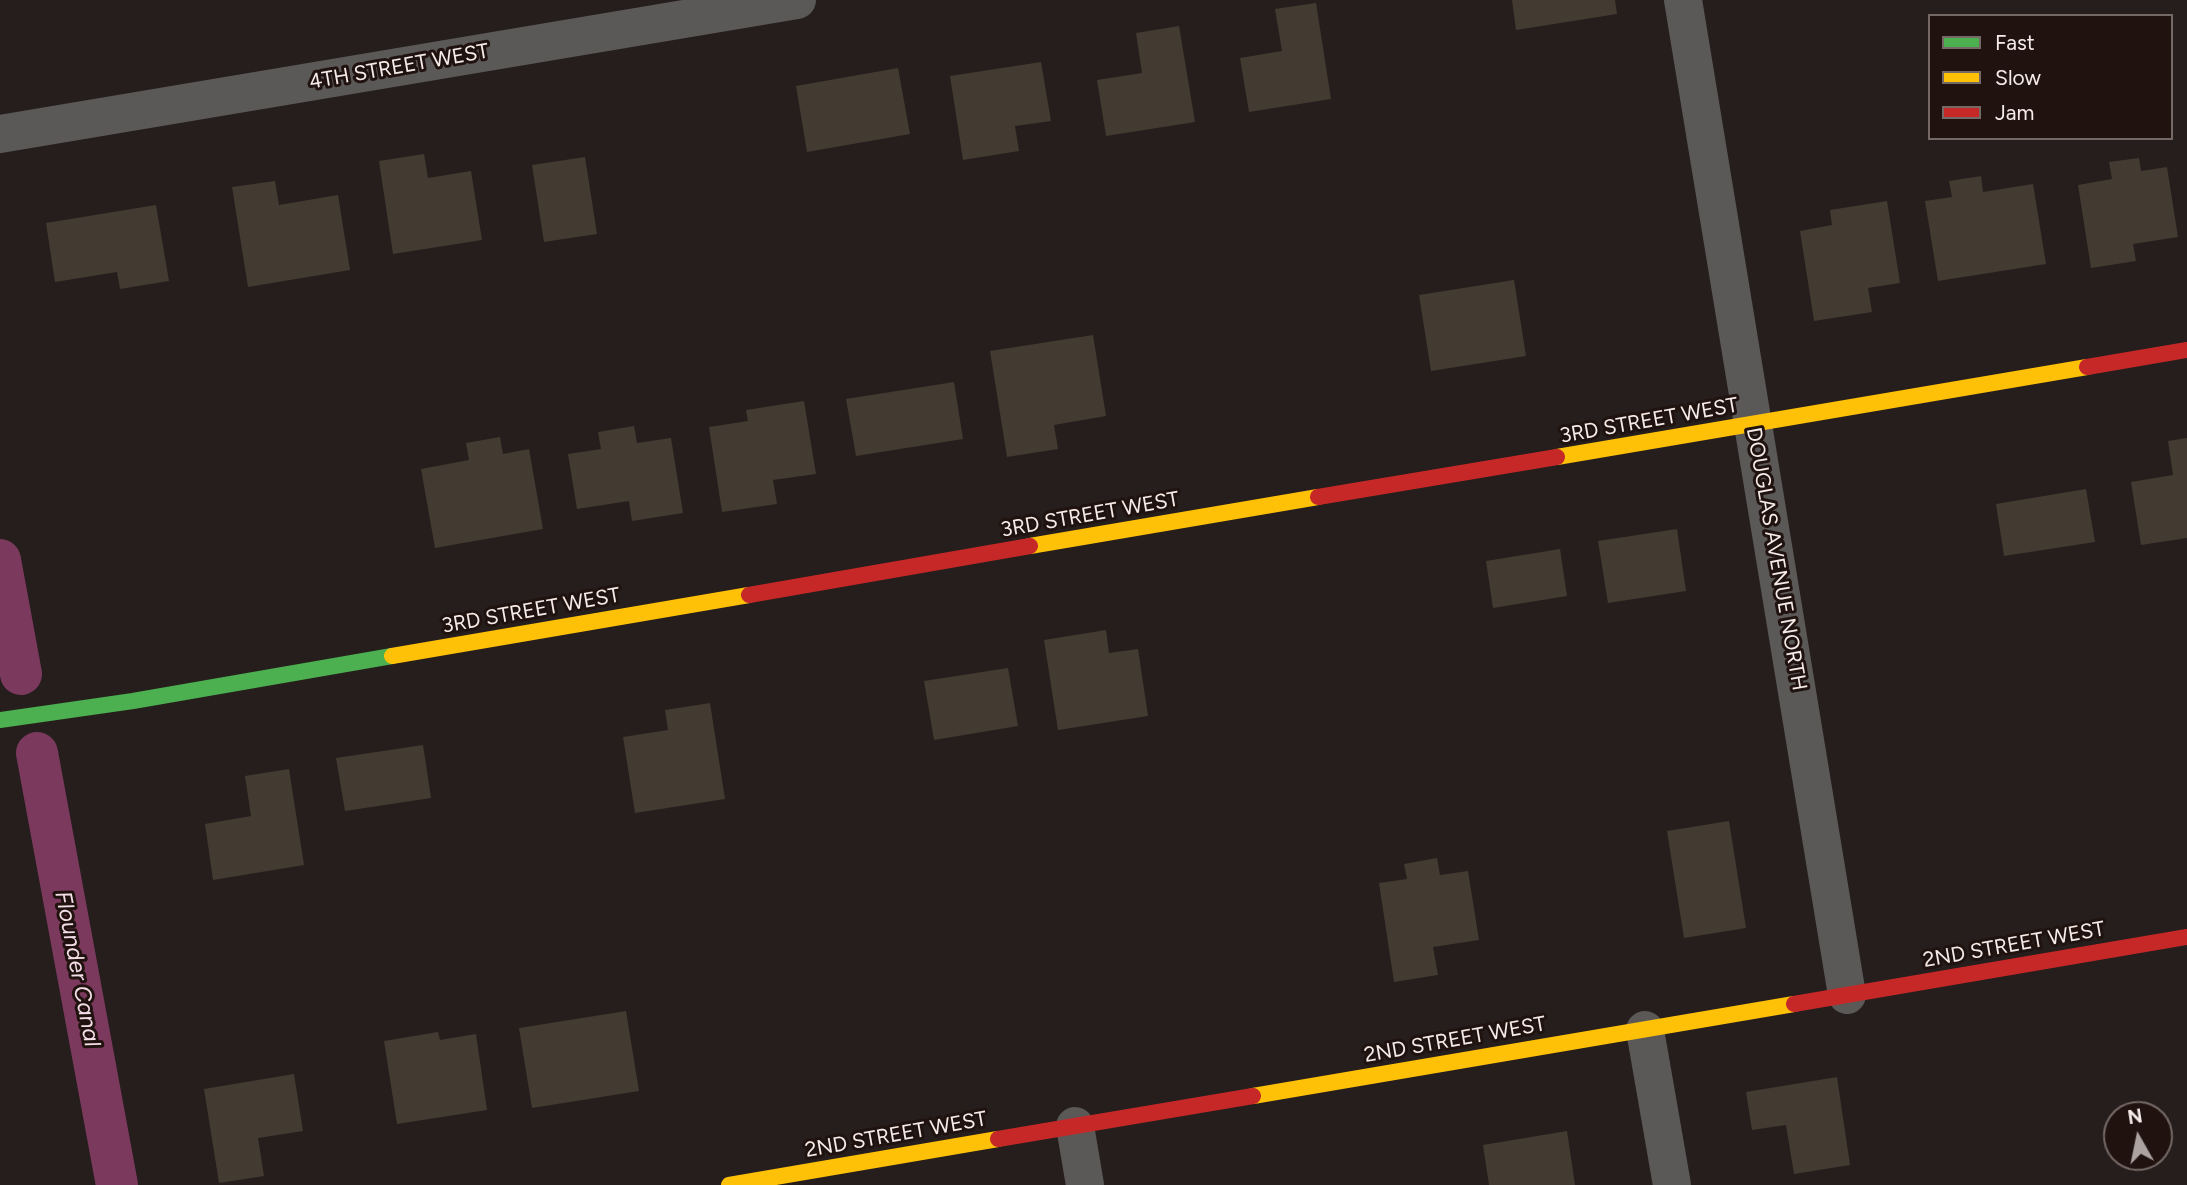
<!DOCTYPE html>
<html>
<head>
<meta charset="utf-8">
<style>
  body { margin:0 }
  #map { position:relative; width:2187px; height:1185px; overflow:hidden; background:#251e1c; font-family:Figtree,sans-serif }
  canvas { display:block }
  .legend { position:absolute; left:1928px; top:14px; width:245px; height:126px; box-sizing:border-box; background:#20130f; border:2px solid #756966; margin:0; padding:9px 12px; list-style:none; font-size:21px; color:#f5ebe8 }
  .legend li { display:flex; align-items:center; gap:14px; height:35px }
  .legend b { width:35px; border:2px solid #756966 }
  .north { position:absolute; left:2103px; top:1101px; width:70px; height:70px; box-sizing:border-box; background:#20130f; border:2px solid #756966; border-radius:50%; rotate:351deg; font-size:19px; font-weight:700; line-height:28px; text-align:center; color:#f5ebe8 }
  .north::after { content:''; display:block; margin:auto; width:24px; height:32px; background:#aca3a1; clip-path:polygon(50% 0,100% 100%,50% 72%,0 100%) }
</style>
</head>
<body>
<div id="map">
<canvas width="2187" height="1185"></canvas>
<ul class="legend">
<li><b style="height:9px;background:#4caf50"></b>Fast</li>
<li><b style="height:9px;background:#ffc107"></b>Slow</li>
<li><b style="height:9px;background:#c62828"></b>Jam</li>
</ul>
<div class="north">N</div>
</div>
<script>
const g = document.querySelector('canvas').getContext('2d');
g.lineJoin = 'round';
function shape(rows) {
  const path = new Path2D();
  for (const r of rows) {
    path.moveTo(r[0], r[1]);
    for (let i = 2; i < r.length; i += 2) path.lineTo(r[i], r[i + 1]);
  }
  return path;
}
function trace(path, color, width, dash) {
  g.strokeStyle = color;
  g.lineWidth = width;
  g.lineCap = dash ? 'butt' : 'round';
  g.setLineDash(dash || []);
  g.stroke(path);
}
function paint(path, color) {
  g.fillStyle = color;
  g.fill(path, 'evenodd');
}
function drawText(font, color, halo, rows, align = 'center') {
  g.font = font + ' Figtree,sans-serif';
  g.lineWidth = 6;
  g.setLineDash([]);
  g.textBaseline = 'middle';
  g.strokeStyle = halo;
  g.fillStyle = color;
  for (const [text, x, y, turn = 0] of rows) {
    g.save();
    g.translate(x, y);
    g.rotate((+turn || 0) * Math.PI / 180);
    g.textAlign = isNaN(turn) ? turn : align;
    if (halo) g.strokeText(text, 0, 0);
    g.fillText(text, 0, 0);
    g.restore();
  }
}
trace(shape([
  [0,560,21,674],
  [37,753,117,1185]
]), '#7c395e', 42);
paint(shape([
  [1512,0,1615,0,1617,14,1516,30],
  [1316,3,1331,99,1249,112,1240,58,1282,51,1275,9],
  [1179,26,1195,122,1106,136,1097,80,1142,73,1136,33],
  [1041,62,1051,121,1015,126,1019,151,963,160,950,76],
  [898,68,910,134,807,152,796,86],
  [424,154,428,178,471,171,482,240,393,254,379,161],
  [585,157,597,234,544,242,532,165],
  [2139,158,2141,171,2167,167,2178,237,2133,244,2136,261,2091,268,2078,185,2112,179,2109,162],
  [1981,176,1983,192,2033,184,2046,264,1938,281,1925,201,1952,197,1949,181],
  [275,181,279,205,338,195,350,270,248,287,232,187],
  [1887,201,1900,283,1868,288,1872,312,1814,321,1800,231,1832,225,1830,210],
  [156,205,169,281,120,289,117,272,55,282,46,223],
  [1514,280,1526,356,1431,371,1419,295],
  [1093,335,1106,416,1054,425,1058,449,1007,457,990,351],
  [954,382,963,439,856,456,846,399],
  [804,401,816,474,773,480,777,504,722,512,709,427,748,421,746,410],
  [634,426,637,443,671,438,683,513,632,521,629,501,577,509,568,454,601,449,598,432],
  [500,437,503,454,529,449,543,529,435,548,421,469,469,460,466,443],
  [2187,438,2187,538,2141,545,2131,482,2173,475,2168,441],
  [2086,489,2095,542,2004,556,1996,504],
  [1677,529,1686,591,1608,603,1598,541],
  [1560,549,1567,596,1493,608,1486,561],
  [1106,630,1109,653,1138,649,1148,716,1058,730,1044,640],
  [1008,668,1018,726,934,740,924,681],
  [710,703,725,799,635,813,623,737,668,730,665,710],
  [423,745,431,798,345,811,336,758],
  [289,769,304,865,213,880,205,824,251,816,245,776],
  [1729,821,1746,928,1684,938,1667,831],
  [1437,858,1440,875,1468,871,1479,940,1433,947,1438,975,1394,982,1379,883,1407,879,1404,864],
  [626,1011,639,1091,532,1108,519,1028],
  [438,1032,440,1040,476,1034,487,1110,397,1124,384,1041],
  [294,1074,303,1131,258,1138,264,1176,219,1183,204,1089],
  [1837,1077,1850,1165,1794,1174,1786,1125,1752,1130,1746,1092],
  [1567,1131,1575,1185,1489,1185,1483,1145]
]), '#433a31');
trace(shape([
  [1683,0,1847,995],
  [0,134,797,0],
  [1645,1030,1672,1185],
  [1075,1126,1085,1185]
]), '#5b5858', 38);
trace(shape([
  [0,720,133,701,392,656]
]), '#4caf50', 16);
trace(shape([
  [1557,457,2087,367],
  [1030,546,1318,497],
  [392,656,749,595],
  [1253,1096,1794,1004],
  [729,1185,998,1139]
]), '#ffc107', 16);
trace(shape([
  [2087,367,2187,350],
  [1318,497,1557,457],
  [749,595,1030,546],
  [1794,1004,2187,937],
  [998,1139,1253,1096]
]), '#c62828', 16);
drawText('21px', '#f5ebe8', '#20130f', [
  ["4TH STREET WEST",399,67,-10],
  ["3RD STREET WEST",1649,421,-10],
  ["3RD STREET WEST",1090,515,-10],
  ["DOUGLAS AVENUE NORTH",1776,559,80],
  ["3RD STREET WEST",531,611,-10],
  ["2ND STREET WEST",2014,945,-10],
  ["2ND STREET WEST",1455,1040,-10],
  ["2ND STREET WEST",896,1135,-10]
]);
drawText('italic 23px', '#f3dde7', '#20130f', [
  ["Flounder Canal",77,969,79]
]);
</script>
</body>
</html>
